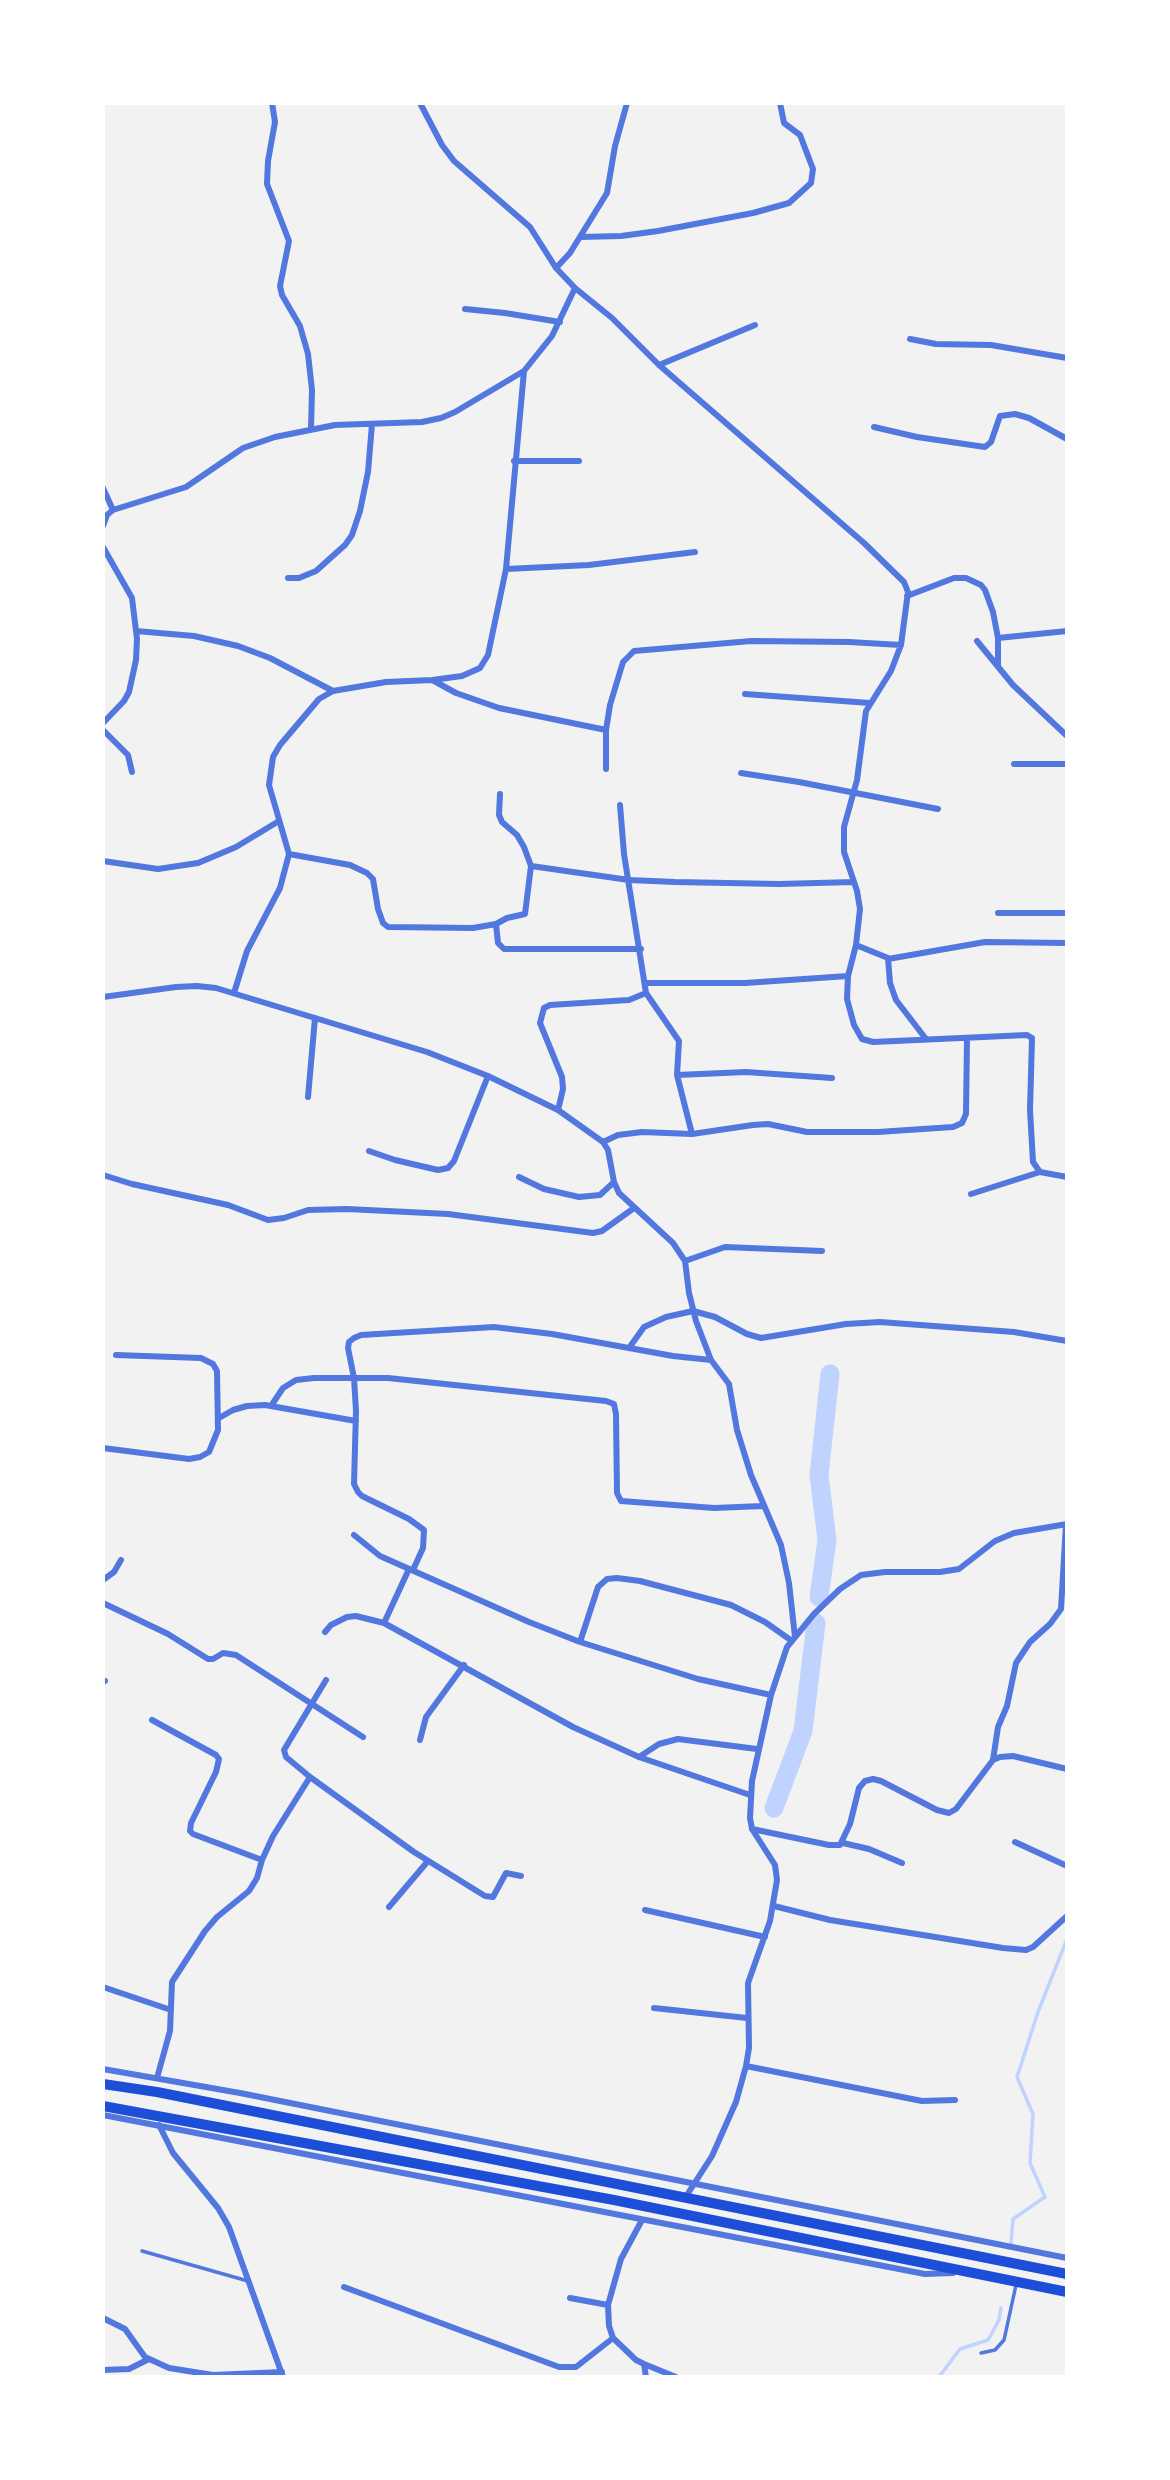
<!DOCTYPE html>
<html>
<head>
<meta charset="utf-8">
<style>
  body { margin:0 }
  #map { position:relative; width:1170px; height:2480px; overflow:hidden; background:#f2f2f2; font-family:"Source Sans 3",sans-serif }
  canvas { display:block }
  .frame { position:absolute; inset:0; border:105px solid #fff; pointer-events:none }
</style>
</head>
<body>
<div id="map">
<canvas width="1170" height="2480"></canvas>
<div class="frame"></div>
</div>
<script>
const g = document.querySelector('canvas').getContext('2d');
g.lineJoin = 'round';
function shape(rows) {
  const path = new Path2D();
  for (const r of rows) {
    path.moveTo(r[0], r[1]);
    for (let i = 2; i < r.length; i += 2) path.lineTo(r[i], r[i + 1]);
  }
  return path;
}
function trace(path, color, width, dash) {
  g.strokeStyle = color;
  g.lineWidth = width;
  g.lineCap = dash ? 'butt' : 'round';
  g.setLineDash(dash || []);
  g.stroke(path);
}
trace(shape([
  [1011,2243,1013,2219,1045,2197,1030,2163,1033,2114,1017,2077,1038,2012,1067,1939],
  [939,2377,960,2349,988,2340,999,2320,1001,2308]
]), '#bfd3fe', 3.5);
trace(shape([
  [819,1597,827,1540,819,1475,830,1374],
  [774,1808,803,1731,816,1623]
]), '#bfd3fe', 19);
trace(shape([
  [142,2251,248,2281],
  [981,2353,995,2350,1004,2340,1016,2285]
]), '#5277de', 3.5);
trace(shape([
  [272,103,275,122,268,161,267,184,289,241,280,286,282,295,300,326,308,354,312,390,311,429],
  [420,103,442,145,454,161,530,227,556,268,575,288,612,318,659,365,864,543,904,582,908,592,901,645,891,671,866,711,857,780,844,827,844,852,857,891,860,909,856,945,848,976,847,999,854,1025,862,1039,873,1042,1027,1035,1032,1038,1030,1110,1033,1162,1040,1172,1067,1177],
  [580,237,621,236,658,231,753,213,789,203,811,183,813,169,800,135,784,123,780,103],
  [556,268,570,253,607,193,615,146,627,103],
  [465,309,505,313,560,322],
  [910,339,936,344,991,345,1067,358],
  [659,365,755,325],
  [874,427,917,437,985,447,991,442,1000,416,1015,414,1029,418,1067,439],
  [514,461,579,461],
  [103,488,113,510],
  [103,526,107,515,113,510,186,487,243,448,275,437,335,425,422,422,441,418,455,412,524,371,552,336,575,288],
  [103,547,132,598,137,639,136,660,129,692,124,701,103,723],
  [506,569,589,565,695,552],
  [288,578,299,578,316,571,345,545,352,535,360,511,368,472,372,424],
  [907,596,954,578,966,578,981,585,985,590,993,612,998,638,998,666],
  [136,631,194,636,238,646,270,658,333,691],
  [998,638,1067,631],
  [977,641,1013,685,1067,736],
  [434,681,456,693,499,708,606,730],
  [745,694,870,703],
  [103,730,128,755,132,772],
  [1014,764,1067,764],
  [606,769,606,730,610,705,623,662,634,651,751,641,849,642,901,645],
  [741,773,799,782,938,809],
  [289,854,350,865,367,873,373,879,378,909,383,923,388,927,473,928,496,924,507,918,525,914,531,866,524,847,517,835,502,822,499,815,500,794],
  [103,861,158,869,198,863,236,847,279,821],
  [531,866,629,880,675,882,779,884,854,882],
  [998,913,1067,913],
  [496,924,498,943,504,949,641,949],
  [856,945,888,958,890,983,896,1000,926,1039],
  [888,959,985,942,1067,943],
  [645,983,745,983,848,976],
  [234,993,247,951,280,888,289,854,269,785,273,757,280,745,319,699,333,691,386,682,432,680,462,676,480,668,488,655,506,569,524,371],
  [646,993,679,1041,677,1075,692,1134],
  [103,997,176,987,197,986,216,988,427,1052,488,1076,558,1110,603,1142,608,1150,614,1182,619,1193,673,1243,685,1261,689,1293,696,1321,711,1360,729,1384,737,1430,751,1475,781,1545,789,1583,795,1637],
  [677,1075,746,1072,832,1078],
  [308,1097,315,1018],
  [558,1110,563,1089,562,1077,540,1023,544,1008,550,1005,629,1000,646,993,624,854,620,805],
  [603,1142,618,1135,642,1132,692,1134,753,1125,768,1124,807,1132,878,1132,953,1127,962,1123,966,1114,967,1039],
  [369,1151,395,1160,438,1170,448,1168,454,1161,488,1076],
  [103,1175,132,1184,228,1205,268,1220,284,1218,308,1210,347,1209,448,1214,593,1233,602,1231,634,1208],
  [519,1177,544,1189,579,1197,600,1195,614,1182],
  [971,1194,1040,1172],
  [685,1261,725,1247,822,1251],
  [629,1348,644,1327,666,1317,693,1311,715,1317,747,1334,761,1338,846,1324,880,1322,1014,1332,1067,1341],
  [271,1406,283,1388,296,1380,314,1378,388,1378,606,1401,614,1404,616,1414,617,1493,621,1501,714,1508,763,1506],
  [219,1418,233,1410,247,1406,265,1405,356,1421],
  [103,1448,189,1459,200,1457,209,1452,218,1430,217,1371,213,1364,201,1358,116,1355],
  [354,1535,380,1556,529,1622,580,1642,698,1679,771,1695],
  [413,1570,423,1548,424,1530,409,1519,362,1496,358,1492,354,1484,356,1411,354,1378,348,1348,349,1342,354,1338,361,1335,494,1327,552,1334,673,1356,711,1360],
  [103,1580,114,1572,121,1560],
  [103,1603,168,1634,208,1659,213,1659,223,1653,236,1655,363,1737],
  [384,1623,409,1569],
  [325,1632,331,1625,347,1617,356,1616,384,1623,573,1727,639,1757,750,1795],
  [580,1642,598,1587,607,1579,617,1578,640,1581,731,1605,765,1622,792,1641],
  [103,1680,105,1681],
  [326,1680,284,1750,286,1757,310,1777,414,1852,485,1896,493,1897,506,1873,521,1876],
  [152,1720,216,1755,219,1759,216,1772,191,1823,190,1831,193,1834,262,1860],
  [420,1740,426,1717,464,1665],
  [639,1757,659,1744,678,1739,757,1749],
  [993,1760,1000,1757,1013,1756,1067,1769],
  [752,1829,829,1845,840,1845,850,1824,859,1788,865,1781,873,1779,881,1781,937,1810,949,1813,956,1809,993,1760,998,1727,1007,1706,1016,1663,1030,1642,1050,1624,1061,1609,1066,1524],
  [1015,1842,1067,1866],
  [843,1843,869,1849,902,1863],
  [774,1906,830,1920,1003,1948,1026,1950,1033,1947,1067,1916],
  [389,1907,428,1861],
  [645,1910,765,1937],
  [103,1987,171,2010],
  [654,2008,747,2018],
  [746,2066,922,2101,955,2100],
  [103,2069,240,2093,1067,2258],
  [157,2078,170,2031,172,1982,205,1931,217,1917,249,1891,257,1878,262,1860,273,1836,310,1777],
  [103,2115,925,2274,953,2273],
  [159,2125,173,2153,218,2208,229,2227,283,2377],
  [685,2198,712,2156,736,2102,746,2066,749,2048,748,1983,770,1921,777,1880,775,1865,752,1829,750,1818,752,1781,771,1695,787,1647,814,1614,840,1589,861,1575,885,1572,940,1572,959,1569,995,1541,1014,1533,1067,1524],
  [642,2220,621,2259,608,2305,609,2326,613,2338,636,2360,644,2364,646,2377],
  [344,2287,559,2367,576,2367,613,2338],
  [570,2298,608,2305],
  [103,2318,125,2329,145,2357,169,2368,213,2375,282,2372],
  [644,2364,676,2377],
  [103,2370,129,2369,149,2359]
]), '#5277de', 6);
trace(shape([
  [103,2084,157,2092,1067,2274],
  [103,2106,614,2200,1067,2292]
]), '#1d4ed8', 10);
</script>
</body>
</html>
